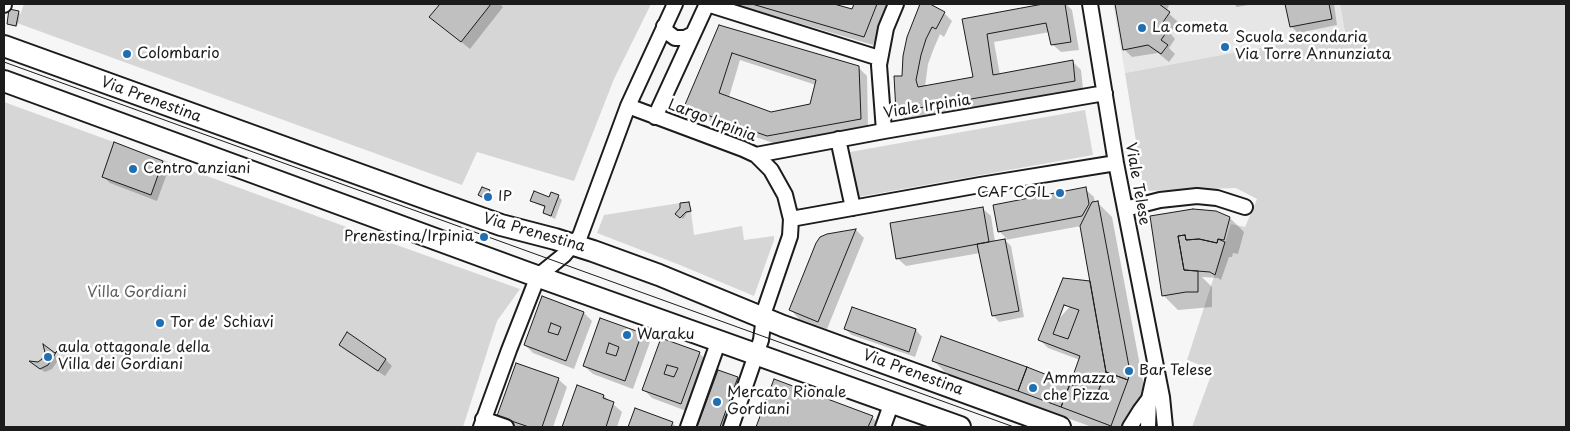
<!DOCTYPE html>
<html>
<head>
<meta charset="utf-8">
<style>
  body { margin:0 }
  #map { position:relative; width:1570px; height:431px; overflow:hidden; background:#f6f6f6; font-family:"Playpen Sans",sans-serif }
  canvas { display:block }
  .frame { position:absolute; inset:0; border:5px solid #1c1c1c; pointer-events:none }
</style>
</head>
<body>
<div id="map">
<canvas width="1570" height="431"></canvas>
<div class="frame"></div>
</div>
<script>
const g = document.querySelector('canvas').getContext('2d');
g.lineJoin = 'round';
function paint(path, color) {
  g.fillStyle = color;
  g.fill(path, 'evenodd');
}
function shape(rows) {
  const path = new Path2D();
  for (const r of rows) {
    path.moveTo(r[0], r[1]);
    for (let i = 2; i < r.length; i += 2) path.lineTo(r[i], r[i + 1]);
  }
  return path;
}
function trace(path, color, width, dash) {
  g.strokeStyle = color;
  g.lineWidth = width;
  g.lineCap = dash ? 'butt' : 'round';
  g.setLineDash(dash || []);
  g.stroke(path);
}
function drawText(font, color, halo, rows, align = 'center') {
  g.font = font + ' "Playpen Sans",sans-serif';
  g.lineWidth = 5;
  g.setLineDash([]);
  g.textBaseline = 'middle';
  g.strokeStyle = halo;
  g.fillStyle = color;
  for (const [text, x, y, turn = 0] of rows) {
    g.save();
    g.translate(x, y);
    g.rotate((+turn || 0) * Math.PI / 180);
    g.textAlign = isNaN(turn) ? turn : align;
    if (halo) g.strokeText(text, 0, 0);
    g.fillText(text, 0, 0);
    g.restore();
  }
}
paint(shape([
  [1113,4,1340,4,1345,32,1125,73]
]), '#e6e6e6');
paint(shape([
  [24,4,651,4,614,79,574,181,477,152,462,185,17,23],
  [1340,4,1566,4,1566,427,1192,427,1213,370,1187,360,1231,224,1245,227,1257,199,1236,188,1144,191,1125,73,1345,32],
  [4,102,363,233,520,289,497,321,463,427,4,427],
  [1085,110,1093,155,858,197,850,152],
  [680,203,680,208,676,214,680,218,686,212,691,211,694,235,742,226,744,240,774,236,774,240,754,296,680,265,597,233,604,215]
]), '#d6d6d6');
paint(shape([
  [441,4,500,4,503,7,470,49,431,17],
  [740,4,830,4,853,10,855,4,890,4,873,45,741,6],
  [922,4,927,4,944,13,952,21,944,37,940,34,934,48,928,64,925,87,974,78,963,20,1050,4,1066,4,1072,10,1079,50,1061,52,1052,44,1050,32,994,42,1000,75,1072,61,1081,70,1083,89,906,120,897,112,895,77,903,78,916,15],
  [1117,4,1167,4,1169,6,1166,11,1178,22,1170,33,1175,39,1169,48,1175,54,1169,62,1158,53,1132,57,1124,49],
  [1234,4,1254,4,1237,7],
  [1284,4,1334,4,1337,25,1298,33,1292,27,1287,6],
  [18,12,20,14,17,27,10,25,8,23],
  [720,26,858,67,867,76,868,127,776,144,693,115,685,107],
  [740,60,816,85,811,105,771,113,729,97],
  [115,144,163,162,169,168,157,201,110,183,104,177],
  [1085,189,1094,197,1095,203,1097,202,1112,217,1144,387,1130,427,1092,427,948,375,934,361,1071,386,1080,360,1048,348,1040,340,1091,283,1081,226,1005,240,1011,246,1024,317,999,322,993,315,980,253,906,266,897,258,982,208,991,216,995,242,1007,239,999,231],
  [489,191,491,193,488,200,481,197],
  [558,196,562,200,555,219,549,216,544,212,546,208,536,204,532,200],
  [689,203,692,212,687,213,683,219,677,214],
  [1230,218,1244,232,1238,254,1233,253,1232,257,1229,257,1221,280,1218,278,1202,277,1212,287,1212,307,1178,310,1163,295],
  [856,230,864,238,827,329,799,319,791,310,828,235],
  [543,298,584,313,592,321,574,369,533,353,525,345],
  [853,308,916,330,922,337,915,357,852,335,845,329],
  [601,320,641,334,650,342,633,389,593,374,584,366],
  [662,339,699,353,707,361,689,412,652,398,643,389],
  [341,345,386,360,392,366,385,376,347,351],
  [45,347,59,359,52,369,45,372,35,365,43,360,46,353],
  [719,371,737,378,745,386,731,427,698,427],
  [558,379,567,387,553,427,516,427,507,424,499,416],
  [775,381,872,417,880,425,880,427,758,427],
  [577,387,604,396,622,412,617,427,563,427],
  [636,409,672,423,676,427,629,427]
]), '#0003');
const building = shape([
  [440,4,491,4,461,42,429,17,440,4],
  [752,4,834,4,852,9,854,4,877,4,864,37,752,4],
  [920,4,930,4,945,12,936,29,932,27,926,39,921,55,916,80,918,87,973,77,962,19,1043,4,1065,4,1071,42,1051,45,1046,23,987,34,993,75,1073,60,1075,81,896,112,894,76,902,76,903,56,907,37,920,4],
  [1115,4,1159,4,1170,12,1161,25,1168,30,1161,40,1168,45,1161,54,1148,45,1123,50,1115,4],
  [1285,4,1329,4,1332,19,1290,27,1285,4],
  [9,9,19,11,16,26,7,24,9,9],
  [719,25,859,66,861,119,767,136,684,107,719,25],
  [732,53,816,80,810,104,771,112,719,93,732,53],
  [114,142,163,161,151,195,102,177,114,142],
  [482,187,490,190,486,199,478,195,482,187],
  [1086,187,1089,204,1082,216,998,232,993,205,1086,187],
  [534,191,549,197,551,192,559,195,551,216,543,213,545,206,530,201,534,191],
  [1098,201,1130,372,1128,380,1106,372,1080,226,1092,202,1098,201],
  [689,202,691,211,686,212,680,218,675,214,680,208,680,203,689,202],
  [983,207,989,242,896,259,890,223,983,207],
  [1193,209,1216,211,1230,217,1224,240,1218,239,1217,243,1199,239,1186,240,1185,235,1178,236,1184,270,1198,271,1198,292,1186,292,1162,296,1150,216,1193,209],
  [856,229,818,322,789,310,816,243,820,237,827,234,856,229],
  [1185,235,1186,240,1199,239,1217,243,1218,239,1225,242,1215,275,1210,272,1184,270,1178,236,1185,235],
  [1005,239,1019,311,992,316,977,244,1005,239],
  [1063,278,1090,281,1106,372,1097,394,1070,384,1080,356,1038,340,1063,278],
  [542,296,584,312,566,361,524,345,542,296],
  [551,323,561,327,558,335,548,332,551,323],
  [1064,305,1079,310,1068,339,1053,334,1064,305],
  [852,307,916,329,909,352,844,329,852,307],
  [600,318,642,333,625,381,583,366,600,318],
  [609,343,619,347,616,356,606,353,609,343],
  [347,332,386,359,378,371,339,345,347,332],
  [941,336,1027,367,1018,391,932,361,941,336],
  [661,338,700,352,681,404,642,390,661,338],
  [667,365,678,368,674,377,664,374,667,365],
  [43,344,55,353,57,351,48,365,40,369,29,361,38,362,42,359,45,353,43,344],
  [516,363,559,378,542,427,529,427,497,416,516,363],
  [1027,367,1070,384,1061,407,1018,391,1027,367],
  [718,370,738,377,720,427,697,427,718,370],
  [1106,372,1128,380,1111,426,1061,407,1070,384,1097,394,1106,372],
  [774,379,873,416,868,427,756,427,774,379],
  [577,385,604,395,603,398,614,402,606,427,562,427,577,385],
  [635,408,673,422,671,427,628,427,635,408]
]);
paint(building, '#c0c0c0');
trace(building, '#1c1c1c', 1);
const minor = shape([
  [707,4,879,58],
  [1090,4,1116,163,1162,397,1165,427],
  [4,5,4,4],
  [664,26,667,32,675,38,685,38,693,34],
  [628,106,743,149,756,155,771,170,785,195,791,219,790,236,765,309,761,340,731,427],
  [655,117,707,4],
  [884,131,879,65,886,28,896,4],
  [838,139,853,208],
  [756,155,884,131,1105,93],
  [1125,209,1160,200,1197,196,1217,198,1245,207],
  [791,219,980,185,1116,163],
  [483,419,506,427],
  [481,427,509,350,538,276,564,255,580,236,628,106,675,4],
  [688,427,719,340],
  [883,427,892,402],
  [1130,427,1140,411,1149,399],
  [1148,427,1149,399,1155,372]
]);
const secondary = shape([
  [4,46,430,200,501,225,555,239,593,251,659,275,783,326,1060,427],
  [4,81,528,273,960,427]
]);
trace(minor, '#1c1c1c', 18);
trace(secondary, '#1c1c1c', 24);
trace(minor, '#fff', 14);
trace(secondary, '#fff', 20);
trace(shape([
  [4,62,1014,427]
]), '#1c1c1c', 1);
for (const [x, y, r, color] of [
  [1142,28,5,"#1f6fb2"],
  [1225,47,5,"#1f6fb2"],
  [127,54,5,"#1f6fb2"],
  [133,169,5,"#1f6fb2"],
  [1060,193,5,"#1f6fb2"],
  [488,197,5,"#1f6fb2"],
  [484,237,5,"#1f6fb2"],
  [160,323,5,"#1f6fb2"],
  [627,335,5,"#1f6fb2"],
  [48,357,5,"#1f6fb2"],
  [1129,371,5,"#1f6fb2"],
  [1033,388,5,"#1f6fb2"],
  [717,402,5,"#1f6fb2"]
]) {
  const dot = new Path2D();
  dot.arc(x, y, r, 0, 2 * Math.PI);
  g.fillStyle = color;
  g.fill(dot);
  trace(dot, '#fff', 2);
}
drawText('15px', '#1c1c1c', '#fff', [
  ["La cometa",1152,28],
  ["Scuola secondaria",1235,38],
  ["Via Torre Annunziata",1235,55],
  ["Colombario",137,54],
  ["Centro anziani",143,169],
  ["CAF CGIL",1050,193,"right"],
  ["IP",498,197],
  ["Prenestina/Irpinia",474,237,"right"],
  ["Tor de' Schiavi",170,323],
  ["Waraku",637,335],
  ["aula ottagonale della",58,348],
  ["Villa dei Gordiani",58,365],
  ["Bar Telese",1139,371],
  ["Ammazza",1043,379],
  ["che Pizza",1043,396],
  ["Mercato Rionale",727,393],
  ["Gordiani",727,410]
], 'left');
drawText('15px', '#1c1c1c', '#fff', [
  ["Via Prenestina",151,100,20],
  ["Viale Irpinia",927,107,-9],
  ["Largo Irpinia",712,121,21],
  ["Viale Telese",1137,184,80],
  ["Via Prenestina",534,233,16],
  ["Via Prenestina",913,373,20]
]);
drawText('15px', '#5d5d5d', '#fff', [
  ["Villa Gordiani",137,293]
]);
</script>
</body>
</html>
